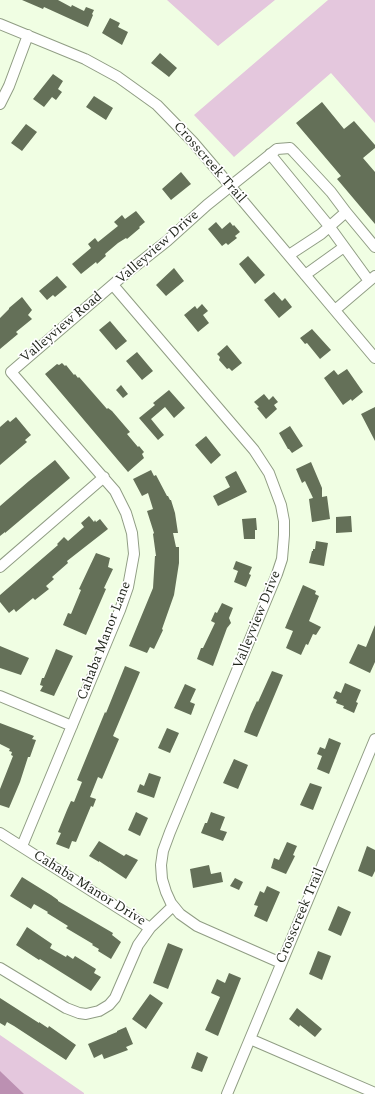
<!DOCTYPE html>
<html>
<head>
<meta charset="utf-8">
<style>
  body { margin:0 }
  canvas { display:block; background:#f0fee3 }
</style>
</head>
<body>
<canvas width="375" height="1094"></canvas>
<script>
const g = document.querySelector('canvas').getContext('2d');
g.lineJoin = 'round';
function paint(path, color) {
  g.fillStyle = color;
  g.fill(path, 'evenodd');
}
function shape(rows) {
  const path = new Path2D();
  for (const r of rows) {
    path.moveTo(r[0], r[1]);
    for (let i = 2; i < r.length; i += 2) path.lineTo(r[i], r[i + 1]);
  }
  return path;
}
function trace(path, color, width, dash) {
  g.strokeStyle = color;
  g.lineWidth = width;
  g.lineCap = dash ? 'butt' : 'round';
  g.setLineDash(dash || []);
  g.stroke(path);
}
function drawText(font, color, halo, rows, align = 'center') {
  g.font = font + ' Spectral,serif';
  g.lineWidth = 3.5;
  g.setLineDash([]);
  g.textBaseline = 'middle';
  g.strokeStyle = halo;
  g.fillStyle = color;
  for (const [text, x, y, turn = 0] of rows) {
    g.save();
    g.translate(x, y);
    g.rotate((+turn || 0) * Math.PI / 180);
    g.textAlign = isNaN(turn) ? turn : align;
    if (halo) g.strokeText(text, 0, 0);
    g.fillText(text, 0, 0);
    g.restore();
  }
}
paint(shape([
  [167,0,275,0,218,46],
  [328,0,375,0,375,123,331,73,234,157,194,115],
  [0,1035,84,1093,84,1094,0,1094]
]), '#e4c7dd');
paint(shape([
  [0,1071,2,1073,24,1094,0,1094]
]), '#bc90b2');
paint(shape([
  [22,0,58,0,71,7,72,5,84,11,86,7,94,10,92,14,93,15,88,27,44,7,43,9],
  [110,18,120,23,118,27,128,32,122,45,102,33],
  [160,53,177,68,169,77,151,63],
  [53,74,63,81,58,89,62,92,56,100,52,97,44,107,33,99],
  [94,96,113,108,106,120,86,107],
  [322,102,344,129,354,121,375,145,375,148,363,158,375,172,375,224,337,179,341,176,296,123],
  [26,124,37,132,22,151,11,143],
  [181,172,191,184,171,200,162,189],
  [136,211,145,222,139,227,140,228,127,239,126,238,118,243,105,254,106,256,97,264,96,262,81,274,72,264,91,248,88,244,95,238,98,242,118,226,114,222,122,215,125,219],
  [216,222,222,229,230,222,233,226,234,225,240,232,235,236,237,238,228,245,226,243,222,246,208,229],
  [248,256,265,275,255,284,239,264],
  [174,268,184,281,166,296,156,285],
  [57,276,67,287,55,297,53,295,47,300,39,291],
  [274,292,282,301,285,298,292,307,279,318,264,300],
  [22,297,32,310,28,315,32,319,16,332,18,334,0,349,0,318,9,309,9,308],
  [202,304,208,311,203,315,209,323,198,332,184,315,195,306,197,309],
  [110,321,127,341,116,350,99,330],
  [312,329,331,350,320,359,307,343,305,344,300,338],
  [227,345,242,363,232,371,229,368,227,369,219,360,220,357,217,354],
  [137,352,153,371,142,380,126,361],
  [62,363,65,366,66,365,74,375,75,374,78,378,79,377,107,409,108,408,112,411,130,432,127,434,138,447,139,446,144,452,142,454,144,458,128,472,45,374,57,364,59,365],
  [347,369,363,392,352,401,351,399,343,405,324,378,334,370,338,375],
  [121,385,128,394,123,398,116,390],
  [169,390,185,408,174,418,165,407,151,419,164,435,158,440,139,418,155,405,153,403],
  [264,394,269,400,273,396,278,402,274,405,277,409,266,419,257,408,259,407,254,402],
  [375,407,375,441,361,414],
  [16,417,31,435,25,440,27,442,0,465,0,427,8,420,10,422],
  [290,426,303,446,292,453,289,449,288,449,279,433],
  [206,436,221,455,211,464,195,445],
  [55,460,70,478,5,533,5,532,0,536,0,506,29,481],
  [311,462,322,488,322,497,327,496,330,519,312,522,309,499,313,498,305,481,302,483,296,469],
  [151,470,154,476,156,475,167,496,168,496,170,500,171,500,175,513,178,533,173,533,176,547,179,547,179,563,174,595,162,629,163,630,154,649,150,647,147,653,129,646,153,588,155,556,156,556,153,534,154,533,147,511,153,509,148,493,142,496,133,479],
  [236,471,247,492,218,506,213,496,230,487,225,477],
  [89,516,94,522,95,520,96,522,100,519,108,529,67,561,68,563,52,577,54,579,46,586,49,589,35,600,33,598,16,612,14,609,9,613,0,602,0,595,58,545,57,544,64,537,68,541,84,527,81,523],
  [351,516,352,532,336,533,336,517],
  [256,518,257,530,255,530,255,539,244,539,242,519],
  [316,541,328,543,324,566,309,563,312,551,313,551,313,549,315,549],
  [96,553,110,558,108,567,113,569,104,588,106,589,86,635,63,625,68,613,71,614,81,590,79,589],
  [236,561,252,567,249,574,251,575,246,587,234,582,238,571,233,569],
  [303,585,316,591,315,594,319,596,309,621,321,627,316,635,313,634,308,645,306,644,301,655,286,648,293,631,285,628],
  [222,603,233,608,229,618,231,623,227,628,213,666,197,659,201,648,203,648,215,623,211,621,215,612,217,613],
  [375,625,375,662,370,673,349,663,358,644,366,647],
  [0,646,29,658,21,675,0,668],
  [56,649,73,656,54,696,40,691,43,686,40,685,42,678,44,678],
  [125,666,140,672,113,736,119,739,102,779,98,777,90,797,96,799,93,807,91,806,76,842,72,841,69,849,56,844,61,833,58,832,67,810,71,801,74,802,82,782,77,780,105,712,106,713],
  [272,671,283,675,257,737,244,732,251,714,257,701,258,702],
  [345,683,361,690,356,702,358,703,354,713,343,708,344,706,336,703,337,700,333,698,336,691,341,693],
  [185,684,196,689,190,702,195,704,191,715,174,708],
  [0,723,34,736,32,739,36,740,30,757,28,757,20,782,9,808,0,805,0,789,13,756,11,755,12,752,9,751,10,749,0,744],
  [167,728,179,733,170,753,158,748],
  [329,738,341,743,329,774,317,769,322,756,317,754,320,747,325,749],
  [234,759,248,765,238,789,223,783],
  [149,773,161,777,154,798,137,792,140,784,144,786],
  [310,783,322,787,313,810,300,805],
  [136,812,148,818,140,836,128,830],
  [211,812,225,817,220,830,227,832,223,841,201,833,205,823,207,823],
  [99,841,124,856,126,854,138,860,126,879,99,861,99,862,89,856],
  [287,842,297,846,293,855,295,856,286,874,271,868,274,858,279,860],
  [367,846,375,850,375,871,372,877,358,871],
  [209,865,211,874,221,872,223,882,193,888,190,869],
  [22,877,51,895,58,900,58,901,113,933,112,935,121,942,111,959,98,951,99,949,92,945,93,944,66,928,68,926,47,913,48,912,34,904,31,909,10,896],
  [235,878,243,882,239,890,230,886],
  [267,886,280,892,267,922,254,916,258,906,254,905,260,891,264,893],
  [338,906,351,912,341,936,328,930],
  [27,927,52,944,50,948,66,957,67,955,73,959,75,956,96,969,94,973,101,977,91,991,40,959,39,960,16,945],
  [168,943,183,949,168,989,153,983],
  [318,951,331,956,322,980,309,974],
  [229,973,241,978,218,1036,205,1030,220,997,211,993,217,979,225,983],
  [150,994,163,1003,146,1029,132,1019],
  [0,998,39,1023,39,1022,48,1028,49,1026,76,1045,66,1060,14,1026,7,1022,5,1026,0,1023],
  [297,1008,322,1029,315,1037,300,1025,299,1027,289,1019],
  [126,1027,133,1044,126,1047,128,1050,104,1059,102,1054,94,1058,88,1044,117,1032,117,1031],
  [197,1052,208,1057,202,1072,191,1068]
]), '#647058');
const minor = shape([
  [0,24,85,59,118,77,157,105,193,142,216,169,375,358],
  [0,104,9,86,28,35],
  [270,154,329,226,369,281],
  [289,255,321,234,346,212],
  [305,275,344,247],
  [113,285,254,450,269,473,281,505,284,521,284,535,282,559,277,574,170,832,163,851,161,865,162,879,166,892,171,903,180,914,197,926,281,963],
  [335,310,375,276],
  [0,567,104,477],
  [0,696,72,726],
  [0,833,150,928],
  [22,846,120,610,128,587,134,554,132,533,126,513,115,491,11,372,124,275,167,241,207,205,277,149,290,148,294,152,331,192,346,212,375,247],
  [0,968,66,1008,79,1013,86,1014,99,1011,109,1005,115,998,138,945,150,928,173,906],
  [250,1039,375,1093],
  [227,1094,375,739]
]);
trace(minor, '#909d84', 12);
trace(minor, '#fff', 10);
drawText('14px', '#1f241a', '#fff', [
  ["Crosscreek Trail",209,163,49],
  ["Valleyview Drive",158,248,-41],
  ["Valleyview Road",62,328,-40],
  ["Valleyview Drive",258,620,-68],
  ["Cahaba Manor Lane",105,641,-69],
  ["Cahaba Manor Drive",89,889,32],
  ["Crosscreek Trail",301,916,-67]
]);
</script>
</body>
</html>
